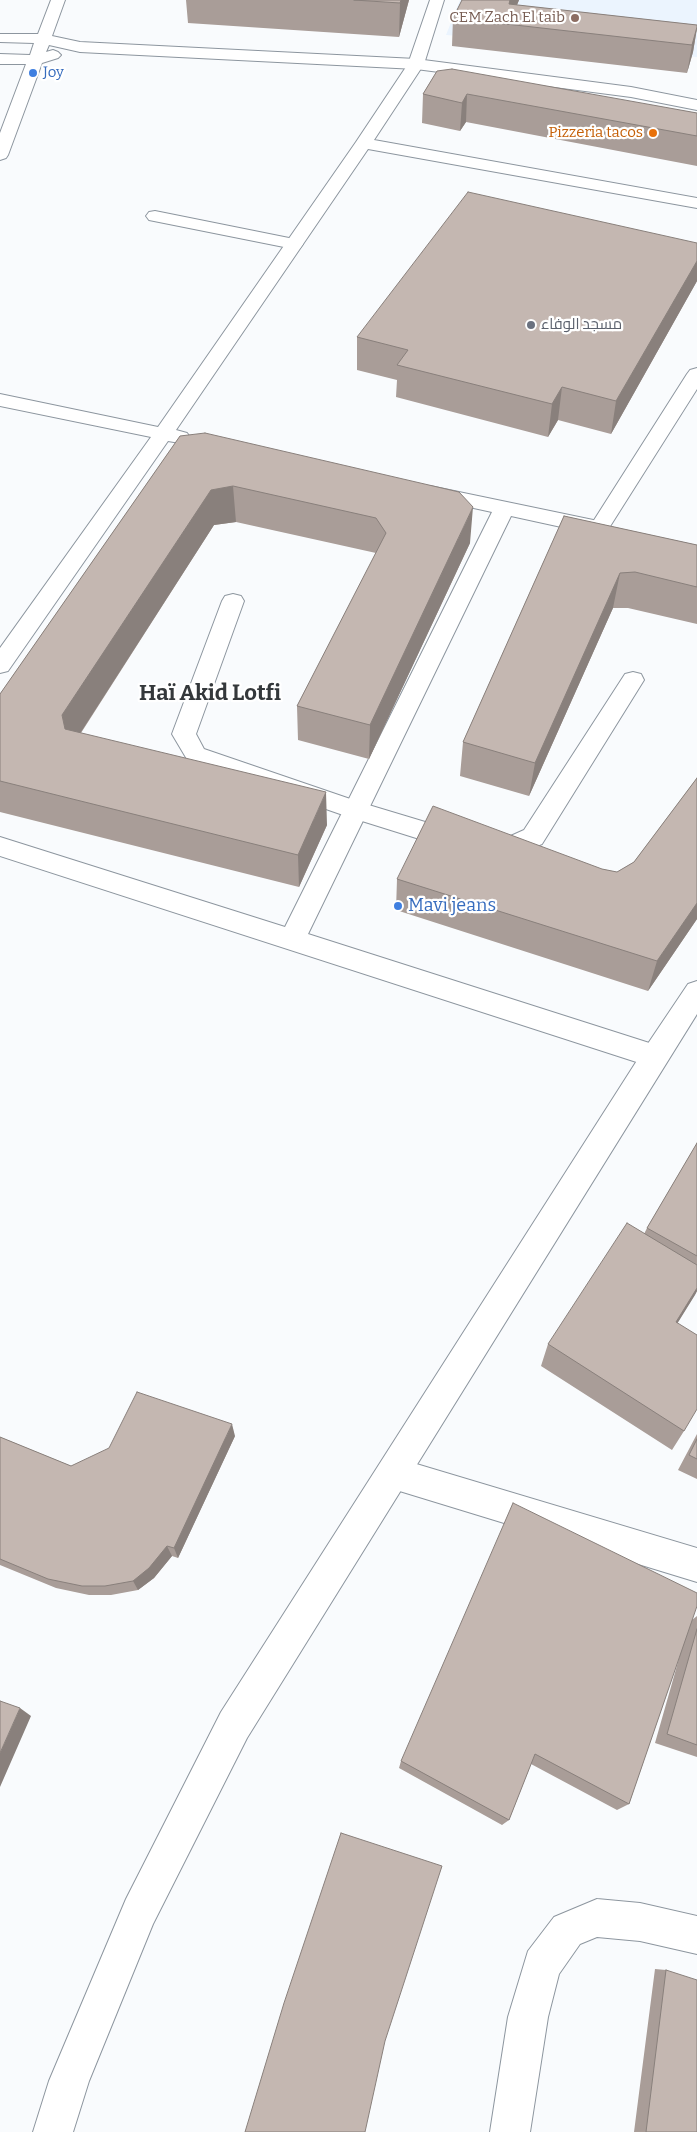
<!DOCTYPE html>
<html>
<head>
<meta charset="utf-8">
<style>
  body { margin:0 }
  canvas { display:block; background:#f9fbfd }
</style>
</head>
<body>
<canvas width="697" height="2132"></canvas>
<script>
const g = document.querySelector('canvas').getContext('2d');
g.lineJoin = 'round';
function paint(path, color) {
  g.fillStyle = color;
  g.fill(path, 'evenodd');
}
function shape(rows) {
  const path = new Path2D();
  for (const r of rows) {
    path.moveTo(r[0], r[1]);
    for (let i = 2; i < r.length; i += 2) path.lineTo(r[i], r[i + 1]);
  }
  return path;
}
function trace(path, color, width, dash) {
  g.strokeStyle = color;
  g.lineWidth = width;
  g.lineCap = dash ? 'butt' : 'round';
  g.setLineDash(dash || []);
  g.stroke(path);
}
function drawText(font, color, halo, rows, align = 'center') {
  g.font = font + ' Bitter,Cairo,serif';
  g.lineWidth = 4.5;
  g.setLineDash([]);
  g.textBaseline = 'middle';
  g.strokeStyle = halo;
  g.fillStyle = color;
  for (const [text, x, y, turn = 0] of rows) {
    g.save();
    g.translate(x, y);
    g.rotate((+turn || 0) * Math.PI / 180);
    g.textAlign = isNaN(turn) ? turn : align;
    if (halo) g.strokeText(text, 0, 0);
    g.fillText(text, 0, 0);
    g.restore();
  }
}
paint(shape([
  [460,0,697,0,697,57,446,35]
]), '#ebf4fe');
const lane = shape([
  [155,211,294,239,300,240,303,244,300,248,294,249,149,220,146,216,149,212,155,211],
  [697,368,697,389,609,528,606,533,599,535,592,533,589,528,687,374,690,370,697,368],
  [233,594,241,596,244,601,196,734,204,749,362,803,495,843,524,830,625,674,633,672,641,674,644,680,542,844,496,863,346,816,188,761,172,734,222,601,225,596,233,594]
]);
const street = shape([
  [430,0,444,0,424,64,374,140,697,198,697,208,368,149,176,430,187,433,190,437,187,441,180,443,168,441,8,671,0,673,0,648,151,437,0,406,0,394,158,427,356,142,408,64,430,0],
  [430,486,598,521,605,523,608,528,605,533,598,535,511,516,308,934,665,1048,669,1056,665,1064,655,1068,0,856,0,837,285,927,492,512,423,497,420,492,423,487,430,486],
  [393,1457,697,1548,697,1582,393,1489,382,1484,377,1473,382,1462,393,1457],
  [597,1899,640,1903,697,1916,697,1954,640,1941,597,1937,580,1944,559,1974,548,2017,530,2132,490,2132,508,2017,528,1951,554,1917,597,1899]
]);
const secondary = shape([
  [51,0,65,0,52,36,80,42,416,59,631,87,697,100,697,110,631,97,416,69,80,52,49,45,46,52,53,50,58,52,61,55,58,58,42,63,8,155,6,158,0,160,0,133,26,64,0,64,0,54,30,55,34,43,0,42,0,34,38,34,51,0],
  [697,981,697,1014,247,1738,153,1924,89,2081,73,2132,33,2132,49,2081,126,1899,221,1712,645,1048,688,984,697,981]
]);
trace(lane, '#8d969f', 2);
trace(street, '#8d969f', 2);
trace(secondary, '#8d969f', 2);
paint(lane, '#fff');
paint(street, '#fff');
paint(secondary, '#fff');
paint(shape([
  [186,0,409,0,399,37,188,23],
  [462,0,519,0,517,5,697,25,697,29,693,52,687,73,452,46,453,18],
  [437,71,697,113,697,166,466,122,460,131,422,123,423,94],
  [697,243,697,281,611,434,558,420,548,437,396,397,397,380,357,370,357,337],
  [180,436,470,543,369,759,298,740,297,706,376,553,236,522,214,525,81,733,327,825,299,887,0,812,0,694],
  [564,516,697,545,697,624,628,608,613,608,529,796,460,776,463,742],
  [697,778,697,919,648,991,396,910,397,879,602,869,617,872,634,862],
  [697,1143,697,1291,677,1323,684,1431,672,1450,541,1366,548,1344,644,1234,647,1228],
  [697,1434,697,1479,678,1470],
  [235,1436,178,1558,172,1556,154,1578,138,1590,111,1595,89,1595,56,1588,0,1565,0,1437,71,1466],
  [697,1616,697,1757,655,1743,680,1655,629,1804,617,1810,531,1764,509,1820,502,1825,399,1768,401,1761,692,1620],
  [655,1969,666,1970,697,2132,634,2132]
]), '#a99d98');
paint(shape([
  [401,0,409,0,399,37,400,3],
  [510,0,519,0,509,24,509,4],
  [697,27,693,52,687,73,692,45],
  [467,94,466,122,460,131,462,103],
  [697,261,697,281,611,434,616,401],
  [562,387,558,420,548,437,552,404],
  [233,486,236,522,214,525,70,749,65,729,62,715,211,490],
  [473,507,470,543,369,759,370,725],
  [620,573,613,608,529,796,535,763],
  [326,792,327,825,299,887,298,855],
  [697,903,697,919,648,991,657,961],
  [697,1288,697,1291,695,1295,664,1345,676,1322],
  [232,1424,235,1436,178,1558,174,1548],
  [167,1546,172,1556,154,1578,138,1590,133,1581],
  [20,1708,31,1716,0,1787,0,1753]
]), '#89807c');
const building = shape([
  [354,0,401,0,400,3,354,0],
  [462,0,510,0,509,4,697,25,697,27,692,45,453,18,462,0],
  [452,69,697,113,697,136,467,94,462,103,423,94,437,71,452,69],
  [468,192,697,243,697,261,616,401,562,387,552,404,397,365,408,350,357,337,468,192],
  [205,433,459,492,473,507,370,725,297,706,386,533,376,518,233,486,211,490,62,715,65,729,326,792,298,855,0,781,0,694,180,436,205,433],
  [564,516,697,545,697,587,635,572,620,573,535,763,463,742,564,516],
  [697,778,697,903,657,961,397,879,433,806,602,869,617,872,634,862,697,778],
  [697,1143,697,1256,647,1228,697,1143],
  [627,1223,697,1265,697,1288,676,1322,697,1335,697,1409,684,1431,548,1344,627,1223],
  [137,1392,232,1424,174,1548,167,1546,149,1568,133,1581,105,1586,82,1586,48,1579,0,1559,0,1437,71,1466,109,1448,137,1392],
  [697,1439,697,1459,689,1455,697,1439],
  [513,1503,697,1593,697,1606,629,1804,535,1754,509,1820,401,1761,513,1503],
  [697,1629,697,1745,667,1734,697,1629],
  [0,1701,20,1708,0,1753,0,1701],
  [341,1833,442,1866,385,2041,365,2132,245,2132,284,2003,341,1833],
  [666,1970,697,1980,697,2132,646,2132,666,1970]
]);
paint(building, '#c4b7b1');
trace(building, '#89807c', 1);
for (const [x, y, r, color] of [
  [575,18,5,"#8d6e63"],
  [33,73,5,"#3f7fe0"],
  [653,133,5,"#e8710a"],
  [531,325,5,"#6b7280"],
  [398,906,5,"#3f7fe0"]
]) {
  const dot = new Path2D();
  dot.arc(x, y, r, 0, 2 * Math.PI);
  g.fillStyle = color;
  g.fill(dot);
  trace(dot, '#fff', 2);
}
drawText('15px', '#785e54', '#fff', [
  ["CEM Zach El taib",565,18]
], 'right');
drawText('15px', '#366cbe', '#fff', [
  ["Joy",43,73]
], 'left');
drawText('15px', '#c56008', '#fff', [
  ["Pizzeria tacos",643,133]
], 'right');
drawText('15px', '#5b616d', '#fff', [
  ["مسجد الوفاء",541,325]
], 'left');
drawText('18px', '#366cbe', '#fff', [
  ["Mavi jeans",408,906]
], 'left');
drawText('bold 22px', '#34383b', '#fff', [
  ["Haï Akid Lotfi",210,694]
]);
</script>
</body>
</html>
